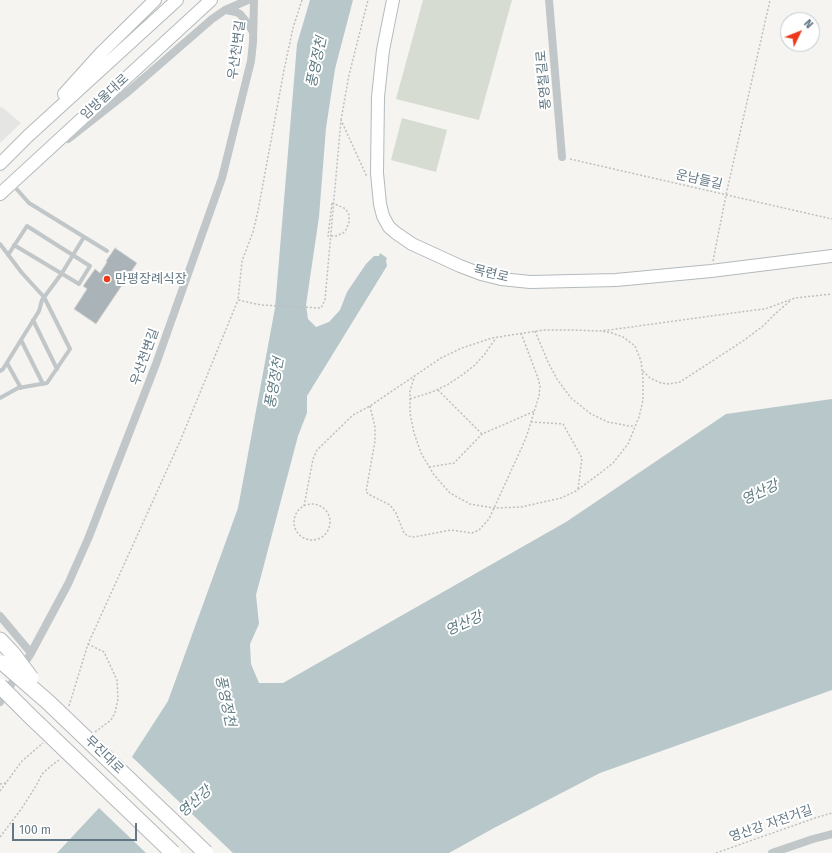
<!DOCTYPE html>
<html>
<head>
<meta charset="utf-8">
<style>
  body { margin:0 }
  #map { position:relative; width:832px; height:853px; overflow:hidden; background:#f5f4f0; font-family:"Fira Sans",sans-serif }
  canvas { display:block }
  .north { position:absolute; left:780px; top:12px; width:40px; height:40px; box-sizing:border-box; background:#fff; border:1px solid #c0c9cd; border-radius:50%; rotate:47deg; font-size:11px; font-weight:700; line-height:16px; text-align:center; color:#627783 }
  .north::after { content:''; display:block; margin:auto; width:14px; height:18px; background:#eb391a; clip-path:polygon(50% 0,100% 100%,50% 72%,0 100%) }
  .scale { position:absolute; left:12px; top:823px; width:125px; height:18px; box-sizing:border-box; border:2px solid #627783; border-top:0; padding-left:5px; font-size:12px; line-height:14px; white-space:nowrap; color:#627783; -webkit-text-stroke:3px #fff; paint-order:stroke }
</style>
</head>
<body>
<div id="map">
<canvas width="832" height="853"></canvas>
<div class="north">N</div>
<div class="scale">100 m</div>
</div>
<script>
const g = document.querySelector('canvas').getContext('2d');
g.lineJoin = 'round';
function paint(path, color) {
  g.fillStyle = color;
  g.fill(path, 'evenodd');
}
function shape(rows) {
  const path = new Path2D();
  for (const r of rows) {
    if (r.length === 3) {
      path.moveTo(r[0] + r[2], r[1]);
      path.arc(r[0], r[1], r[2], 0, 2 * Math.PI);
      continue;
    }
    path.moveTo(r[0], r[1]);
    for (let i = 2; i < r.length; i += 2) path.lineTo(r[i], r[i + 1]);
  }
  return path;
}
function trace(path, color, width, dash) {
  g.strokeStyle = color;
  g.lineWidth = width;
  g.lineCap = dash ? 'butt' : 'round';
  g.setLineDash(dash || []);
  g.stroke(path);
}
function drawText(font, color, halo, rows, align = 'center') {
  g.font = font + ' "Fira Sans","Noto Sans KR",sans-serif';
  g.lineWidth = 4;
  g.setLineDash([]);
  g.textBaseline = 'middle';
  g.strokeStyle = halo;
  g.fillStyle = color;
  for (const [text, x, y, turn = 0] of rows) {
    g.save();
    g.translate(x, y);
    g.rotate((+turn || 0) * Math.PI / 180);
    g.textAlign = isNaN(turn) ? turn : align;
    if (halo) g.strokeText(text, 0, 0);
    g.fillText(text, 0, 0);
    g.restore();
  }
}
paint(shape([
  [0,107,3,108,21,123,0,143]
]), '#e5e6e4');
paint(shape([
  [423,0,512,0,479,120,396,99],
  [402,118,447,130,436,172,391,160]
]), '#d6dcd1');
paint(shape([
  [310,0,353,0,335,69,326,128,319,217,306,305,308,319,316,327,329,322,340,310,347,292,366,264,374,256,379,256,380,253,387,258,386,261,387,266,307,396,307,413,298,436,256,595,259,624,250,644,251,664,259,683,283,683,566,522,726,414,832,399,832,690,600,773,494,828,449,853,57,853,99,808,168,701,238,508,275,308,297,44]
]), '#b8c7ca');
paint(shape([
  [130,755,233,853,146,853,97,806]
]), '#f5f4f0');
const building = shape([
  [115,248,137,263,96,324,74,309,87,289,83,286,95,269,100,273,107,262,106,261,115,248]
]);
paint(building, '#aab3b7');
trace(building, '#d6d5d3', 1);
const secondary = shape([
  [393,0,383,50,378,97,377,173,380,204,383,216,389,227,396,233,412,244,460,266,481,274,501,279,530,282,616,280,711,271,832,256],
  [64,94,101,53,155,0],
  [0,164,28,136,177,0],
  [0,194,211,0]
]);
const highway = shape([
  [0,640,13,654]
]);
trace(secondary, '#b3babd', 14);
trace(highway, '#b6b9bc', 17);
trace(shape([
  [302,0,293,28,284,70,258,211,253,232,242,261,238,300,261,305,321,308,325,300,341,120,367,177],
  [341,120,349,75,368,0],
  [570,159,832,219],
  [332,203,344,208,347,211,349,215,349,222,346,230,343,233,336,236,328,236,332,203],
  [713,261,726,195,770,0],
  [535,331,548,362,557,379,571,398,591,414,608,422,629,426,635,426],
  [643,371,650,378,661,383,669,384,680,382,743,341,763,326,775,314,791,300],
  [415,375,410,391,410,413,414,433,421,453,434,475,450,493,470,504,494,508,521,507,561,498,576,491,599,474,613,463,628,444,639,417,643,400,643,379,641,361,635,346,623,337,612,333,601,331],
  [438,390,482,434],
  [410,399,432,392,447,385,462,375,475,365,484,355,496,338],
  [370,406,375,427,375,441,367,486,366,492,370,495,390,505,396,513,404,533,408,536,414,537,451,530,472,533,479,530,489,519,522,447,527,435,539,396,540,386,538,378,521,333],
  [531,422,563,424,582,458,578,489],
  [429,467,454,463,482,434,535,411],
  [312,522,18],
  [304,506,313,459,317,450,353,415,370,406,441,358,462,348,492,338,511,335,544,330,573,330,599,331,609,330,755,310,765,309,795,298,832,294],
  [88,644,104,652,117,680,118,699,115,713,111,720,95,732],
  [69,706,88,644,181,439,238,300],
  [0,784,6,783],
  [0,791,22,761,43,743],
  [0,837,22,808,36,786,42,774,52,765,59,760],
  [716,853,815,818,832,813]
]), '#bdbfc1', 1.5, [2, 2]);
trace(shape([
  [13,185,29,203,107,251],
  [0,244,22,273,44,297,70,349,47,383,18,388,0,398],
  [8,255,27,226,90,266,79,284,14,245],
  [33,320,57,369],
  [21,340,43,384],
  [7,363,21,388],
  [0,371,3,369,39,311,42,300,62,273,84,237]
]), '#c1c6c8', 4);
trace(shape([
  [549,0,562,157],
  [226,10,236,12,240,14,249,25,253,32],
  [68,139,129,91,212,19,225,10,248,0],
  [0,616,31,653],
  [0,702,31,653,68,584,88,539,156,364,222,178,251,61,253,42,254,0],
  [772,853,813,839,832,834]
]), '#c1c6c8', 8);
trace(secondary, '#fff', 12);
trace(highway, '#fff', 15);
const highwayBridge = shape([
  [13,654,31,678],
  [3,663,48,702,206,853],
  [0,686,29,715,173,853]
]);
trace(highwayBridge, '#b6b9bc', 17, []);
trace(highwayBridge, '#fff', 15);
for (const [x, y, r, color] of [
  [107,279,4,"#eb391a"]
]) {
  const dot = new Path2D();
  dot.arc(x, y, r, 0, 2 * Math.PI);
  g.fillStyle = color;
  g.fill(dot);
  trace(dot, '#fff', 1.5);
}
drawText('13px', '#627783', '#fff', [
  ["우산천변길",237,50,-82],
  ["풍영철길로",544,80,-95],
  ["임방울대로",105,97,-43],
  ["운남들길",699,180,13],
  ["목련로",491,274,14],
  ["우산천변길",145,357,-70],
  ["무진대로",104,755,44],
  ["영산강 자전거길",771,824,-19]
]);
drawText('13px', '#627783', '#fff', [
  ["만평장례식장",115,279]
], 'left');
drawText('italic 14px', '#5d7a80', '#fff', [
  ["풍영정천",317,62,-78],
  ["풍영정천",275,383,-80],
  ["영산강",760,493,-25],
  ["영산강",464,624,-24],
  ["풍영정천",225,701,78],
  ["영산강",195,802,-42]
]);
</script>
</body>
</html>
